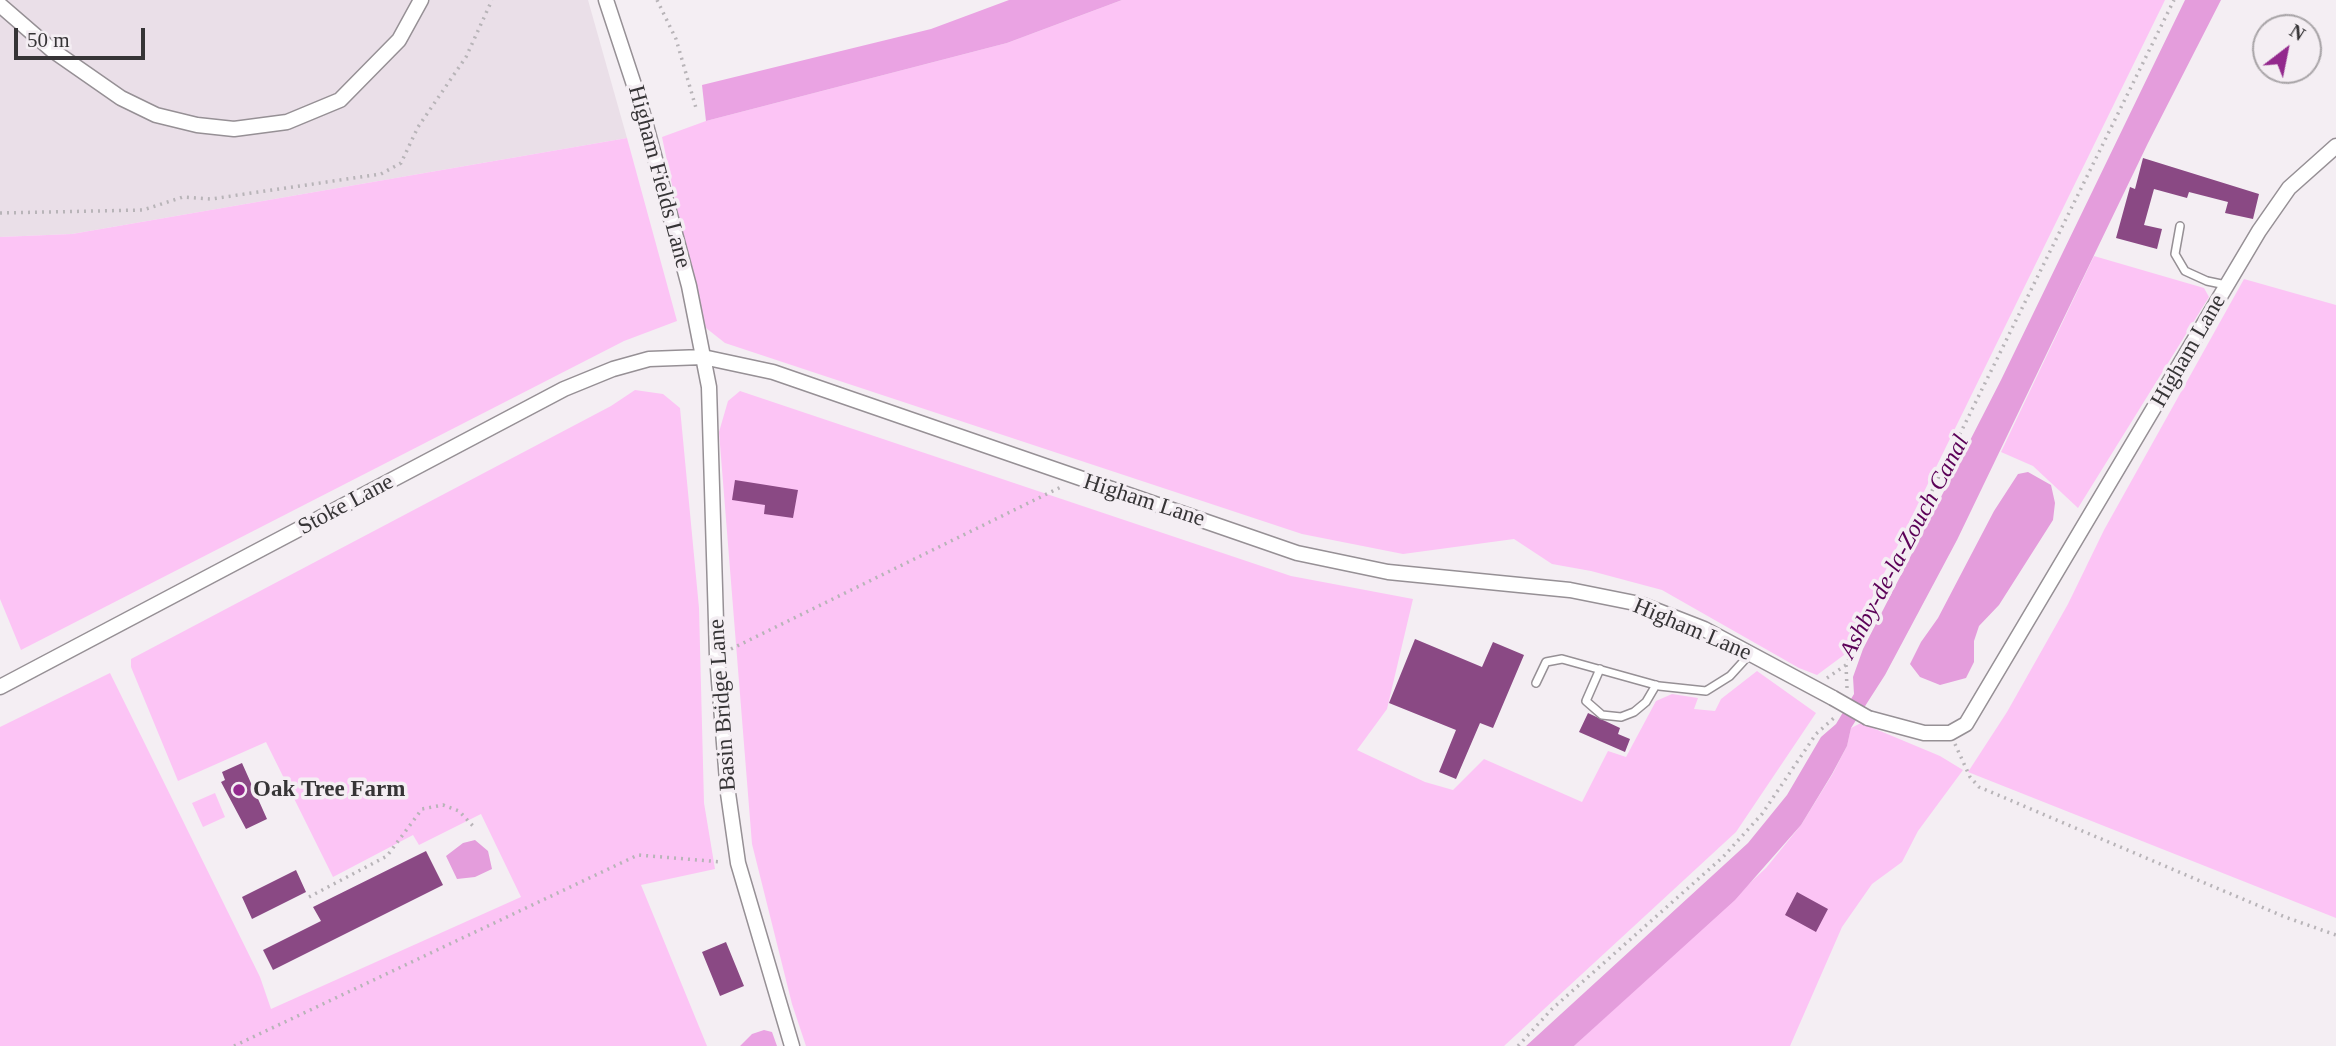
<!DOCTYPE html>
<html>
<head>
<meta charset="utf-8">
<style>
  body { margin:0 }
  #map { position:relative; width:2336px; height:1046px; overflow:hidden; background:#f4eef3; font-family:"Times New Roman",serif }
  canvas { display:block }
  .north { position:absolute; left:2252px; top:14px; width:70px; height:70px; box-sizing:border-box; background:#f4eef3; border:2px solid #a8a4a7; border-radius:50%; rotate:32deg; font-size:19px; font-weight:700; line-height:28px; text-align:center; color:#363436 }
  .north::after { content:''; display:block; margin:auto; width:24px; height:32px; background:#93298d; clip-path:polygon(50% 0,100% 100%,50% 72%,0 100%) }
  .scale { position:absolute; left:14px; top:28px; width:131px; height:32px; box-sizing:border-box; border:4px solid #363436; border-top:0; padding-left:9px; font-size:21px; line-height:24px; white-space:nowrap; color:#363436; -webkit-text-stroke:5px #f4eef3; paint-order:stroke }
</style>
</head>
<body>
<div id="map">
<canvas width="2336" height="1046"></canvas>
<div class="north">N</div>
<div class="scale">50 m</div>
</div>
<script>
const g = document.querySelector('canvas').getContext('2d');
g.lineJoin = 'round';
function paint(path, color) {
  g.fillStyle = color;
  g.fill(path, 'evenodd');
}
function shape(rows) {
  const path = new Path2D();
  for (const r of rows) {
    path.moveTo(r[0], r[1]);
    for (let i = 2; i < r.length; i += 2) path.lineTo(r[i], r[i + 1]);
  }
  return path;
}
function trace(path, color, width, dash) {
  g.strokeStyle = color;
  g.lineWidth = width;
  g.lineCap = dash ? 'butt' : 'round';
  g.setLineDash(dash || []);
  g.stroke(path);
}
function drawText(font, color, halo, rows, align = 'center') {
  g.font = font + ' "Times New Roman",serif';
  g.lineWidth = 7;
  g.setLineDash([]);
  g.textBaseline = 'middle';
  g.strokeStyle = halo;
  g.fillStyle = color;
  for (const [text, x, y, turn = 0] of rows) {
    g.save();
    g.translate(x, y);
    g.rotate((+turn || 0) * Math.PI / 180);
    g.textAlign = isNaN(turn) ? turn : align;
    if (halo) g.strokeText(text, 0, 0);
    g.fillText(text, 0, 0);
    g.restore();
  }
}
paint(shape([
  [0,0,588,0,627,138,72,234,0,237]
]), '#eadfe8');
paint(shape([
  [1122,0,2165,0,1844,655,1817,675,1799,668,1662,590,1591,571,1552,564,1514,539,1403,554,1302,534,725,343,706,328,696,300,662,137,706,121,1007,43],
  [627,138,677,321,624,341,21,650,0,599,0,237,72,234],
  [2094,256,2204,288,2209,297,2078,508,2033,466,2001,452],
  [2244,279,2336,305,2336,918,1968,772,2007,712,2068,604,2104,530],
  [635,390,663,394,680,408,699,608,704,803,715,869,641,885,707,1046,0,1046,0,727,110,673,260,977,271,1009,521,897,481,814,419,845,413,835,333,877,266,742,178,781,131,667,131,659,611,406],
  [740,391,1291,576,1413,599,1387,709,1357,750,1425,782,1453,790,1484,759,1582,802,1608,751,1626,757,1656,701,1672,694,1698,698,1694,709,1715,711,1721,699,1757,671,1816,713,1736,832,1504,1046,806,1046,792,1004,752,844,719,432,728,401],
  [1861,723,1940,756,1963,770,1918,831,1902,862,1872,884,1842,927,1790,1046,1574,1046,1766,868,1801,825,1832,775,1847,746,1851,728],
  [215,793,225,817,203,827,192,803]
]), '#fcc4f5');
paint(shape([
  [1009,0,1122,0,1007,43,706,121,702,85,931,29],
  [764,1030,772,1032,777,1046,740,1046,752,1034]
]), '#eaa3e3');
paint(shape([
  [2185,0,2221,0,2148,143,1957,540,1885,675,1851,728,1847,746,1832,774,1801,825,1735,900,1574,1046,1526,1046,1748,843,1787,795,1821,737,1836,724,1854,694,1853,677,1863,649,2001,380],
  [2028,472,2051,485,2055,503,2053,520,1999,605,1979,626,1974,641,1974,662,1966,678,1940,685,1920,677,1910,664,1921,642,1938,618,1994,511,2018,474],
  [475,840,488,851,492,869,475,877,457,879,446,856,463,843]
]), '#e49ddc');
paint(shape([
  [2143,158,2259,194,2253,219,2225,213,2228,202,2189,192,2187,198,2154,189,2144,225,2162,229,2157,249,2116,238,2130,187,2135,189],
  [735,480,798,490,793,518,764,514,765,505,732,500],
  [1415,639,1482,667,1493,642,1524,655,1493,728,1480,723,1456,779,1439,772,1456,730,1389,703],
  [1588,713,1620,728,1618,734,1630,739,1625,752,1579,732],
  [242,763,267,819,246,829,221,782,225,780,222,772],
  [426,851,443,885,273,970,263,950,321,921,313,907],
  [296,870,306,892,252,919,242,897],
  [1797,892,1828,909,1816,932,1785,915],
  [726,942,744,986,720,996,702,952]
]), '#8a4984');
const service = shape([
  [2180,226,2175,254,2185,271,2207,281,2226,285],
  [1600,669,1586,701,1602,715,1621,717,1634,712,1646,702,1656,685],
  [1536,683,1546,662,1562,659,1659,686,1706,691,1730,676,1750,654]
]);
const minor = shape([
  [606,0,640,103,689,286,709,387,717,656,728,793,738,863,792,1046],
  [0,5,52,50,121,98,156,115,197,125,234,129,287,122,340,100,399,40,421,0],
  [0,687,564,389,613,369,649,359,703,357,773,372,1297,553,1388,572,1570,590,1640,604,1704,629,1833,698],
  [1868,718,1924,733,1950,733,1966,724,2259,231,2289,188,2336,146]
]);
trace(service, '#969095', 10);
trace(minor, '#969095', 17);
trace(shape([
  [657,0,676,39,696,108],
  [0,213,143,210,183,197,211,199,381,174,401,163,418,127,466,57,492,0],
  [731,649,1061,487],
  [1846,665,1847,688],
  [1827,678,1846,665,2174,0],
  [1955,744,1970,777,1979,787,2285,917,2336,935],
  [309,897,387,856,422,809,443,805,459,811,473,826],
  [234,1046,638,855,722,862],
  [1518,1046,1552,1009,1723,857,1762,814,1816,734,1835,717]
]), '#b8b4b8', 3.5, [2, 5]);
trace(service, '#fff', 7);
trace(minor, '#fff', 14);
const minorBridge = shape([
  [1833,698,1868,718]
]);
trace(minorBridge, '#969095', 17, []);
trace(minorBridge, '#fff', 14);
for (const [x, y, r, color] of [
  [239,790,7,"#93298d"]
]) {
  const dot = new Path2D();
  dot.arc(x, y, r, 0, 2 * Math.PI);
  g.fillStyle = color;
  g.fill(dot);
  trace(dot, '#f4eef3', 2.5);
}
drawText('23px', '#363436', '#f4eef3', [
  ["Higham Fields Lane",659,177,75],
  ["Higham Lane",2189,351,-60],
  ["Higham Lane",1144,501,18],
  ["Stoke Lane",346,505,-28],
  ["Higham Lane",1692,630,23],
  ["Basin Bridge Lane",723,705,-94]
]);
drawText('bold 23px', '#363436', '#f4eef3', [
  ["Oak Tree Farm",253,790]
], 'left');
drawText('italic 24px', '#5b0157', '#f4eef3', [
  ["Ashby-de-la-Zouch Canal",1905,547,-62]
]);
</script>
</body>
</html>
